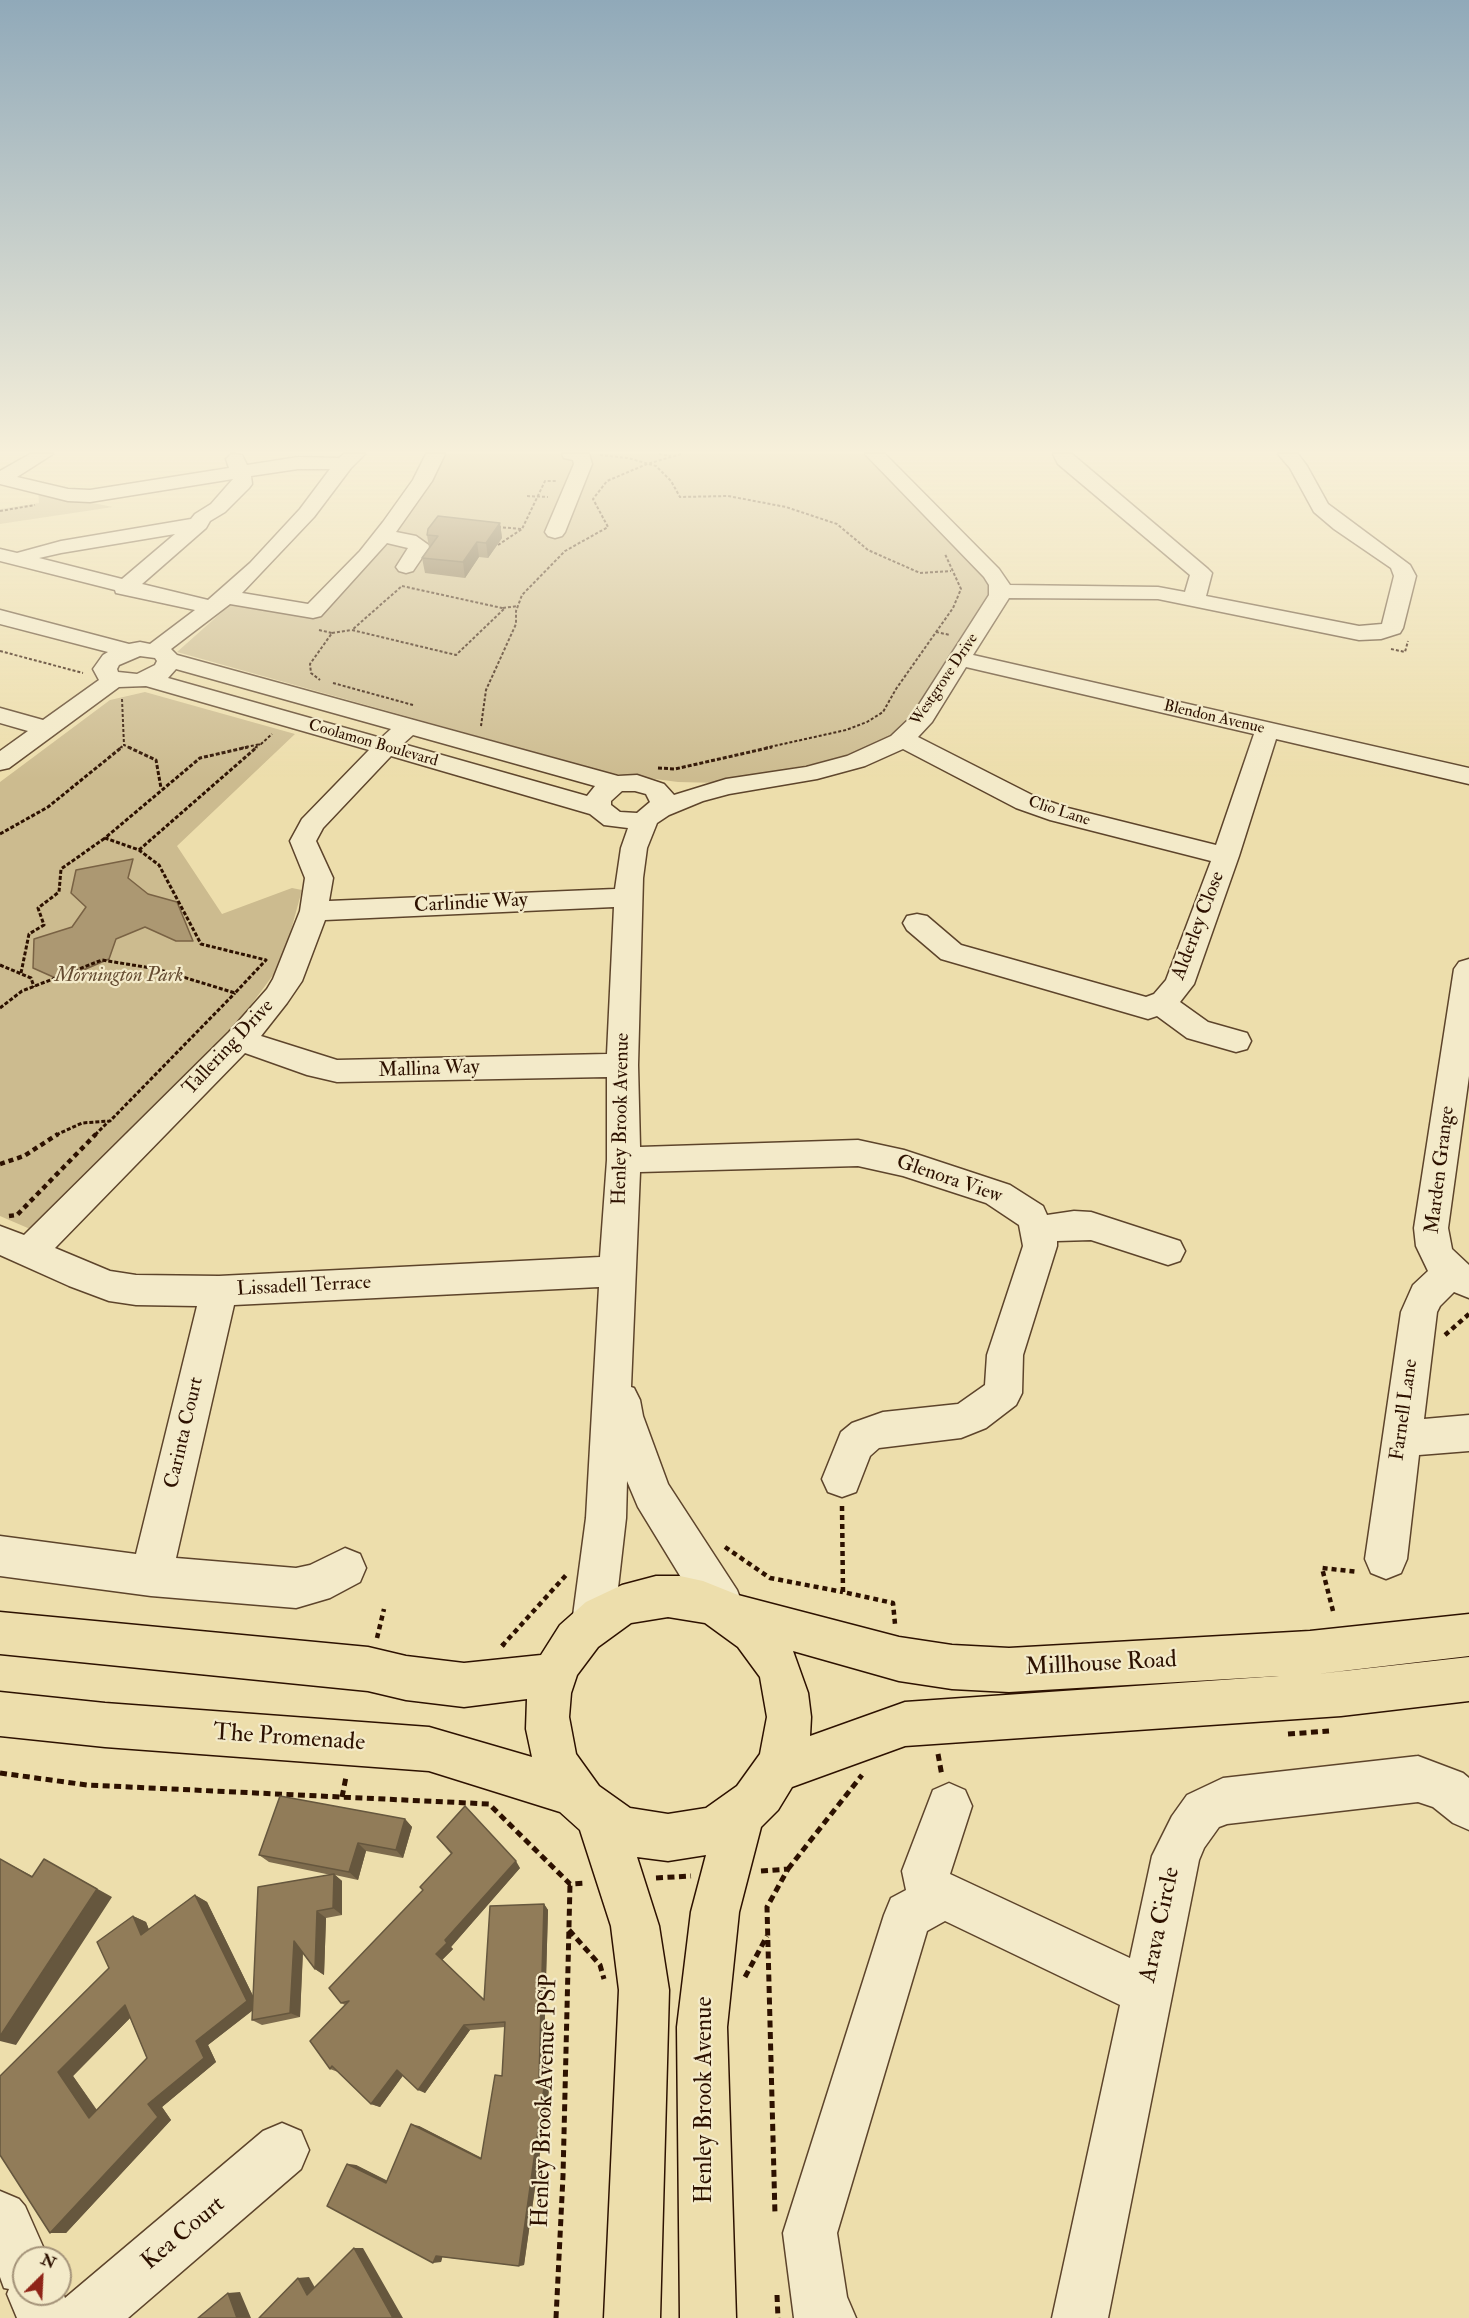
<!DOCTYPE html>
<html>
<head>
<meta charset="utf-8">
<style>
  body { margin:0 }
  #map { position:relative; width:1469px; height:2318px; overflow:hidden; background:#eddeac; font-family:"IM FELL Double Pica",serif }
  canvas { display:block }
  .north { position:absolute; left:12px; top:2246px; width:60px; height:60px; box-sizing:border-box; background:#f3eac9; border:2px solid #a49379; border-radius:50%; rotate:24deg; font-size:16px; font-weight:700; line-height:24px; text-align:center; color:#2d1100 }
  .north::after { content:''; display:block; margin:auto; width:21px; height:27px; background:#8f2418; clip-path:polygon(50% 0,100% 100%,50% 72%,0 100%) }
</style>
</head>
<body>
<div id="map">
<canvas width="1469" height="2318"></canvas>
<div class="north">N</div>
</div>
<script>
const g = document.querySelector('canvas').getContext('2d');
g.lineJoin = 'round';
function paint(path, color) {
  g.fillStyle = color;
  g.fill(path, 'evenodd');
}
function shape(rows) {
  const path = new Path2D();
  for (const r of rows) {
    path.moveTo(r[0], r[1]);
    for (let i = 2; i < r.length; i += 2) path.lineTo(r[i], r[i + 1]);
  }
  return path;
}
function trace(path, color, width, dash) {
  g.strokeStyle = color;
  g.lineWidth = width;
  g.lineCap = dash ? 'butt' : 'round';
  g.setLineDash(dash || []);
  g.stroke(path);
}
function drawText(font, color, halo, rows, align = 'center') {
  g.font = font + ' "IM FELL Double Pica",serif';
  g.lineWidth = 4.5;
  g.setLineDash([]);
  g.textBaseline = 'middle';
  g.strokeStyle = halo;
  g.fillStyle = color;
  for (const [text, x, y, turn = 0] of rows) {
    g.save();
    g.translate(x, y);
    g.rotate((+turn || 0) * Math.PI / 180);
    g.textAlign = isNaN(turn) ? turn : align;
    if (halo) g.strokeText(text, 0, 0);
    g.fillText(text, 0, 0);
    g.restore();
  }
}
paint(shape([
  [444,454,866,454,984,571,994,595,915,715,895,736,837,759,720,783,678,782,609,773,177,652,232,603,313,617],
  [38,490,73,499,113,507,0,524,0,509,39,503],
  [145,692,295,734,177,846,222,914,292,888,302,890,282,963,231,1032,37,1232,0,1216,0,782,110,700]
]), '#ccbb8f');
const water = shape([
  [133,859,128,878,148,894,177,902,193,941,176,941,145,927,116,939,109,959,60,980,33,968,34,939,72,927,86,907,71,893,76,870,133,859]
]);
paint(water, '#ac9872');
trace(water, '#796244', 1.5);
const minor = shape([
  [30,454,53,454,17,477,68,489,90,490,229,468,226,459,231,454,242,455,247,465,298,457,339,458,344,454,365,454,351,468,314,517,242,593,308,604,360,551,383,522,413,480,426,454,445,454,432,481,396,532,416,536,430,546,413,571,406,573,399,571,396,567,408,548,387,543,321,616,313,618,230,604,171,649,177,655,618,776,637,775,664,784,674,795,726,779,806,767,847,756,891,736,911,717,989,595,989,585,984,577,865,454,885,454,999,569,1010,585,1158,587,1185,592,1190,575,1058,464,1053,454,1072,454,1208,569,1212,573,1206,596,1359,626,1382,624,1394,576,1391,568,1334,529,1314,512,1290,468,1278,454,1298,454,1307,466,1328,504,1410,565,1416,576,1403,628,1400,633,1381,639,1359,640,1158,599,1009,598,973,655,1469,768,1469,784,1276,739,1239,856,1194,984,1180,1002,1208,1022,1247,1033,1251,1041,1247,1049,1236,1052,1187,1038,1157,1016,1148,1019,941,959,907,930,903,923,907,916,917,914,927,916,961,945,1146,997,1154,994,1166,980,1211,861,1050,820,1016,808,903,749,865,766,817,779,729,794,703,801,669,815,657,823,647,848,643,878,638,1065,640,1147,858,1140,904,1150,1010,1185,1043,1206,1047,1215,1074,1211,1091,1212,1180,1241,1185,1251,1180,1261,1168,1265,1091,1240,1057,1241,1057,1246,1023,1355,1022,1393,1016,1405,986,1428,961,1438,879,1448,870,1456,856,1492,842,1497,828,1492,822,1479,841,1432,852,1423,883,1412,958,1404,985,1385,987,1355,1023,1246,1019,1225,986,1203,903,1176,858,1166,640,1172,631,1387,634,1388,640,1400,643,1416,668,1484,737,1590,743,1605,737,1620,722,1626,707,1620,638,1507,627,1481,626,1518,614,1623,608,1638,593,1644,578,1638,572,1623,586,1518,599,1287,234,1305,176,1558,296,1568,310,1565,345,1548,360,1554,366,1568,360,1582,330,1598,296,1608,151,1596,0,1576,0,1536,136,1554,197,1306,136,1305,109,1301,69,1286,0,1255,0,1226,24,1235,229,1032,267,989,273,979,300,911,305,878,290,841,302,819,369,750,146,686,119,687,9,768,0,770,0,751,28,731,0,723,0,708,43,720,99,680,93,669,103,655,108,652,0,624,0,610,129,644,140,642,150,644,195,610,116,593,115,590,0,561,0,549,17,553,61,541,191,519,195,514,211,504,233,479,90,502,68,501,0,484,0,471,30,454],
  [298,469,330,469,300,509,250,563,208,600,142,584,206,528,210,521,225,512,249,488,252,484,251,476,298,469],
  [175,534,122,579,39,558,61,553,175,534],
  [140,656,155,658,157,661,155,665,137,674,118,672,117,669,119,665,140,656],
  [966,667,1254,734,1216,845,1068,808,1034,796,918,737,932,722,966,667],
  [176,669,391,729,381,738,168,678,176,669],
  [413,735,595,786,587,796,403,744,413,735],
  [391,756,590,814,604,825,628,828,621,848,615,889,329,901,333,878,316,841,323,828,391,756],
  [622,791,635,791,646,794,650,802,637,813,620,812,611,805,611,801,622,791],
  [614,907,607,1054,337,1060,261,1036,287,1003,302,981,325,920,614,907],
  [245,1053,307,1075,337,1082,607,1077,607,1160,600,1257,219,1276,136,1275,110,1271,55,1248,245,1053],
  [562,454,589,454,592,464,565,532,562,536,555,538,548,536,545,532,574,464,573,460,564,458,562,454],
  [1469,959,1469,1076,1448,1228,1452,1249,1469,1265,1469,1298,1454,1292,1440,1306,1437,1312,1424,1419,1469,1415,1469,1451,1419,1455,1407,1559,1401,1573,1386,1579,1371,1573,1365,1559,1401,1312,1413,1285,1428,1271,1416,1246,1414,1228,1454,969,1459,962,1469,959],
  [1418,1756,1463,1773,1469,1778,1469,1830,1453,1823,1433,1807,1418,1802,1227,1824,1219,1827,1204,1848,1199,1860,1108,2318,1052,2318,1120,2005,945,1921,927,1931,837,2233,847,2297,856,2318,794,2318,783,2233,884,1915,891,1898,906,1890,902,1871,933,1790,949,1783,965,1790,972,1806,950,1874,1130,1958,1152,1856,1172,1816,1187,1795,1223,1778,1418,1756],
  [282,2123,301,2131,309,2150,301,2169,128,2318,17,2318,7,2294,9,2289,4,2288,0,2277,0,2191,19,2199,25,2206,48,2258,24,2258,24,2294,60,2294,60,2286,65,2298,263,2131,282,2123]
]);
const major = shape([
  [656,1576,680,1576,703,1581,738,1595,899,1637,952,1645,1009,1648,1310,1631,1469,1614,1469,1656,1317,1674,1469,1657,1469,1701,1341,1716,905,1746,792,1787,778,1810,761,1827,739,1912,727,2027,736,2318,680,2318,677,2027,691,1912,706,1855,668,1861,637,1857,659,1926,669,1990,660,2318,604,2318,619,1990,611,1926,580,1830,560,1812,429,1771,105,1747,0,1736,0,1692,105,1703,429,1727,532,1757,526,1729,527,1699,464,1707,406,1700,368,1691,0,1654,0,1612,368,1647,406,1656,464,1663,541,1655,560,1625,586,1602,622,1585,656,1576],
  [668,1617,705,1623,738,1647,760,1677,767,1717,760,1754,737,1786,706,1808,668,1814,630,1808,599,1786,576,1754,569,1717,571,1693,577,1675,598,1647,631,1623,668,1617],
  [793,1651,899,1681,952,1689,1009,1692,1279,1676,905,1702,810,1736,811,1717,808,1693,793,1651]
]);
trace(minor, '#5d442b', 3);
trace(major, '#2d1100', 3);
trace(shape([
  [659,454,671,456],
  [600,455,628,458,656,466,671,481,680,497,728,496,786,507,837,524,868,550,920,573,951,571],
  [527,496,548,497],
  [0,511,35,505],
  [498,527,522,529,545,481,556,481],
  [498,545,522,529],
  [402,586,502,608,504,609,456,655,352,630,402,586],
  [503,608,518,606],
  [319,630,332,633,310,664,311,673,320,680],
  [936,632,950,635],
  [332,633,351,630],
  [1391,649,1405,652,1408,641],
  [0,651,83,673],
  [333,683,413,705],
  [122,699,124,745,131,748],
  [481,726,486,690,516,624,516,611,522,595,565,551,608,527,593,499,607,481,647,464,681,454],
  [120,748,124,745],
  [241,748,261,744,272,734],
  [255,748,260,744],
  [765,748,846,730,867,722,883,712,896,689,953,608,961,589,945,554]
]), '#2d1100', 2, [3, 2]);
trace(shape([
  [128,747,156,760,161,788],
  [658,768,675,769,772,747],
  [0,834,48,807,122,747],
  [139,850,257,747],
  [0,965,31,978,34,987],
  [21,973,29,934,44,925,38,908,59,892,61,869,105,838],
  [0,1008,22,991,102,960,157,969,235,993,266,960,201,944,159,865,139,850,105,838,200,758,248,747],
  [56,1135,82,1123,110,1121,235,993],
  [95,1135,109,1121]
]), '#2d1100', 3, [4, 2]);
trace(shape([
  [0,1164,24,1156,58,1134],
  [9,1216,17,1215,96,1134],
  [1445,1335,1469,1314],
  [842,1506,843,1592,893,1603,895,1624],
  [725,1547,770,1578,843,1592],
  [1333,1611,1322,1568,1358,1572],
  [377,1638,384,1609],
  [502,1646,567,1574]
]), '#2d1100', 4.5, [5, 4]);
trace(shape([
  [502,1646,504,1644],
  [1288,1734,1329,1731],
  [938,1754,942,1776],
  [0,1773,87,1785,489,1804,570,1884,586,1883],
  [342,1797,346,1777],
  [788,1869,862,1775],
  [761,1871,788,1869,767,1907,775,2215],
  [656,1878,691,1876],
  [569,1930,600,1965,604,1979],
  [745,1977,767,1936],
  [777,2295,778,2318],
  [556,2318,563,2176,570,1884]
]), '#2d1100', 5, [7, 4.5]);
paint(minor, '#f3eac9');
paint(major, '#eddeac');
paint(shape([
  [500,523,502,538,488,558,479,557,465,578,425,573,422,558,429,548,427,535],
  [405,1819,412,1827,403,1858,366,1851,358,1880,335,1875,342,1881,342,1915,326,1918,324,1975,315,1969,303,1953,300,2017,262,2025,252,2020,252,2011,208,2045,216,2062,162,2107,171,2120,66,2233,50,2233,0,2155,109,1968,133,1916,146,1922,149,1930,195,1895,207,1902,253,1996,331,1875,269,1862,259,1855],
  [130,2018,147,2058,97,2110,73,2076],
  [437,1837,520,1868,451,1947,453,1949,442,1960,484,1999,544,1904,548,1910,543,2080,550,2083,524,2265,519,2266,442,2257,441,2262,347,2164,356,2165,387,2181,419,2126,482,2158,502,2076,505,2027,470,2030,425,2093,403,2075,380,2107,371,2104,338,2072,330,2069,345,2005,341,2003,451,1854]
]), '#7d6b4d');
paint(shape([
  [500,523,502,538,488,558,486,543],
  [477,542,479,557,465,578,463,562],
  [405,1819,412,1827,403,1858,396,1850],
  [358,1843,366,1851,358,1880,349,1872],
  [0,1859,49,1885,32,1877],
  [44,1859,112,1897,16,2045,0,2041,0,2036],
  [516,1861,520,1868,451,1947,453,1949,442,1960,436,1954,445,1940],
  [334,1874,342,1881,342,1915,333,1908],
  [195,1895,207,1902,258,2006,208,2045,216,2062,162,2107,171,2120,66,2233,50,2233,148,2104],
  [544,1904,548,1910,543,2083,539,2079],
  [317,1911,326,1918,324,1975,315,1969],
  [133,1916,146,1922,154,1942,141,1935],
  [294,1941,303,1947,300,2017,290,2013],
  [125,2005,138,2010,73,2076,104,2121,89,2118,58,2072],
  [464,2025,470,2030,425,2093,418,2090],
  [397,2070,405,2073,380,2107,371,2104],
  [545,2080,550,2083,524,2265,519,2266],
  [411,2124,419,2126,487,2161,481,2159],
  [347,2164,356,2165,394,2184,386,2183],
  [354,2248,363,2248,403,2318,393,2318],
  [443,2255,441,2262,433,2263,436,2256],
  [309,2277,318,2293,307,2295,298,2278],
  [240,2292,251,2318,237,2318,228,2293]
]), '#66573e');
const building = shape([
  [438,516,500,523,486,543,477,542,463,562,422,558,438,536,427,535,428,529,438,516],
  [280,1796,405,1819,396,1850,358,1843,349,1872,259,1855,280,1796],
  [465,1806,516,1861,445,1940,447,1943,436,1954,484,2000,490,1906,544,1904,539,2079,545,2080,519,2266,436,2256,433,2263,327,2206,347,2164,386,2183,411,2124,481,2159,495,2075,502,2076,505,2022,464,2025,418,2090,397,2070,371,2104,332,2066,330,2069,310,2041,349,2001,341,2003,329,1988,423,1890,420,1887,452,1853,437,1837,465,1806],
  [0,1859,32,1877,44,1859,97,1889,0,2036,0,1859],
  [334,1874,333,1908,317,1911,315,1969,294,1941,290,2013,252,2020,258,1887,334,1874],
  [195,1895,247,2001,196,2041,204,2058,148,2104,158,2117,50,2233,0,2155,0,2076,109,1968,97,1942,133,1916,141,1935,195,1895],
  [125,2005,147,2058,89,2118,58,2072,125,2005],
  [354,2248,393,2318,259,2318,298,2278,307,2295,354,2248],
  [228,2293,237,2318,198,2318,228,2293]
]);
paint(building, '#917c59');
trace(building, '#66573e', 1.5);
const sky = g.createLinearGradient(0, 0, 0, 779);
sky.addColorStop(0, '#90a9b9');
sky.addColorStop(0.58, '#f7f0da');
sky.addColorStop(1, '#f7f0da00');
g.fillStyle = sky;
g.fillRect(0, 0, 1469, 779);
drawText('16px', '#2d1100', '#f3eac9', [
  ["Westgrove Drive",945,680,-56],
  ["Blendon Avenue",1214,718,13],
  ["Coolamon Boulevard",373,744,16],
  ["Clio Lane",1059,812,18]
]);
drawText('20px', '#2d1100', '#f3eac9', [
  ["Carlindie Way",471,904,-3],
  ["Alderley Close",1199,926,-69],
  ["Tallering Drive",229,1048,-47],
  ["Mallina Way",429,1070,-2],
  ["Henley Brook Avenue",622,1119,-89],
  ["Marden Grange",1441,1170,-83],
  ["Glenora View",949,1180,19],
  ["Lissadell Terrace",304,1287,-3],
  ["Farnell Lane",1405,1410,-82],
  ["Carinta Court",185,1433,-77]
]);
drawText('italic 20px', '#654c32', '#f3eac9', [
  ["Mornington Park",119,977]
]);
drawText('24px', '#2d1100', '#f3eac9', [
  ["Millhouse Road",1101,1665,-3],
  ["The Promenade",289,1739,4],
  ["Arava Circle",1161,1925,-78],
  ["Henley Brook Avenue",706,2100,-90],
  ["Henley Brook Avenue PSP",546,2101,-88],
  ["Kea Court",184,2234,-40]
]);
</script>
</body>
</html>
